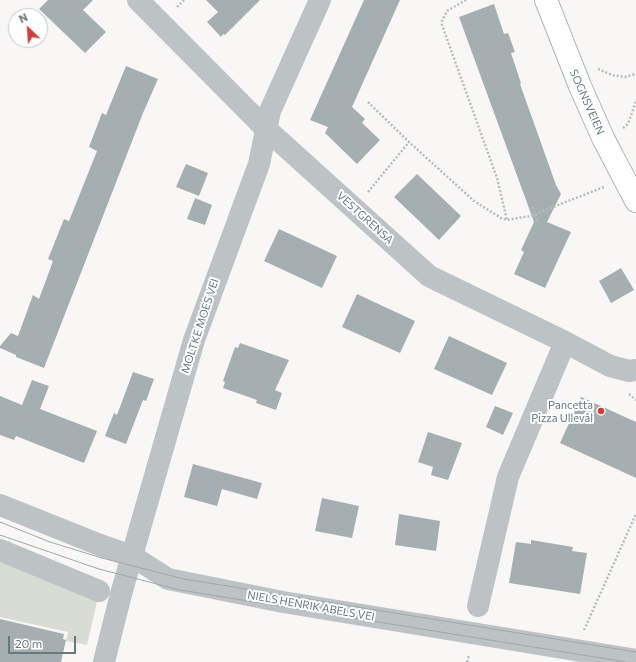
<!DOCTYPE html>
<html>
<head>
<meta charset="utf-8">
<style>
  body { margin:0 }
  #map { position:relative; width:636px; height:662px; overflow:hidden; background:#f8f7f5; font-family:Commissioner,sans-serif }
  canvas { display:block }
  .north { position:absolute; left:8px; top:8px; width:40px; height:40px; box-sizing:border-box; background:#fff; border:1px solid #c2c9cb; border-radius:50%; rotate:335deg; font-size:11px; font-weight:700; line-height:16px; text-align:center; color:#66797d }
  .north::after { content:''; display:block; margin:auto; width:14px; height:18px; background:#d03d3d; clip-path:polygon(50% 0,100% 100%,50% 72%,0 100%) }
  .scale { position:absolute; left:8px; top:636px; width:68px; height:18px; box-sizing:border-box; border:2px solid #66797d; border-top:0; padding-left:5px; font-size:12px; line-height:14px; white-space:nowrap; color:#66797d; -webkit-text-stroke:3px #fff; paint-order:stroke }
</style>
</head>
<body>
<div id="map">
<canvas width="636" height="662"></canvas>
<div class="north">N</div>
<div class="scale">20 m</div>
</div>
<script>
const g = document.querySelector('canvas').getContext('2d');
g.lineJoin = 'round';
function paint(path, color) {
  g.fillStyle = color;
  g.fill(path, 'evenodd');
}
function shape(rows) {
  const path = new Path2D();
  for (const r of rows) {
    path.moveTo(r[0], r[1]);
    for (let i = 2; i < r.length; i += 2) path.lineTo(r[i], r[i + 1]);
  }
  return path;
}
function trace(path, color, width, dash) {
  g.strokeStyle = color;
  g.lineWidth = width;
  g.lineCap = dash ? 'butt' : 'round';
  g.setLineDash(dash || []);
  g.stroke(path);
}
function drawText(font, color, halo, rows, align = 'center') {
  g.font = font + ' Commissioner,sans-serif';
  g.lineWidth = 4;
  g.setLineDash([]);
  g.textBaseline = 'middle';
  g.strokeStyle = halo;
  g.fillStyle = color;
  for (const [text, x, y, turn = 0] of rows) {
    g.save();
    g.translate(x, y);
    g.rotate((+turn || 0) * Math.PI / 180);
    g.textAlign = isNaN(turn) ? turn : align;
    if (halo) g.strokeText(text, 0, 0);
    g.fillText(text, 0, 0);
    g.restore();
  }
}
paint(shape([
  [0,560,97,602,87,645,66,641,68,632,0,617]
]), '#d9dcd5');
paint(shape([
  [48,0,93,0,83,10,106,32,85,53,39,9],
  [206,0,260,0,225,35,223,34,221,37,207,22,218,12],
  [364,0,400,0,352,107,365,119,362,123,380,140,357,164,325,133,328,127,310,120],
  [494,4,504,34,508,33,515,52,511,53,521,83,520,84,556,185,561,194,547,222,571,232,545,288,514,274,524,252,521,250,534,222,459,17],
  [126,66,158,79,143,113,44,368,16,357,16,355,0,348,0,346,11,333,18,336,33,295,39,299,53,261,48,259,64,219,69,221,97,151,89,147,102,113,106,115],
  [186,164,208,173,199,196,176,187],
  [417,174,461,216,439,240,394,197],
  [195,198,212,205,205,225,187,219],
  [279,229,337,256,322,288,264,261],
  [621,268,634,290,611,303,599,281],
  [357,294,415,321,400,353,342,327],
  [449,336,507,363,492,395,434,369],
  [240,343,289,360,275,390,282,393,276,410,256,403,257,400,223,388,225,382,223,381,235,347,238,348],
  [133,372,154,379,146,401,143,400,126,444,105,436,114,413,117,415],
  [32,380,49,386,40,409,97,431,84,463,16,436,14,440,0,435,0,396,22,405],
  [581,397,636,422,636,478,560,443],
  [495,406,513,413,503,435,486,427],
  [428,432,462,443,448,480,431,475,433,467,418,462],
  [193,464,262,483,257,499,222,489,217,506,184,497],
  [322,498,359,506,352,538,315,531],
  [399,514,440,521,436,551,395,545],
  [531,540,573,547,572,551,587,553,580,594,509,583,516,542,531,544],
  [0,619,64,634,63,639,66,640,61,662,0,662]
]), '#a5afb2');
const major = shape([
  [546,0,580,86,603,138,636,201]
]);
trace(major, '#afb6b8', 24);
trace(shape([
  [466,0,447,11,442,21,442,25,497,178,507,220],
  [177,7,184,0],
  [598,69,612,75,625,77,636,74],
  [368,102,409,142,474,201,501,218,507,220,530,216,604,187],
  [623,128,628,124,636,101],
  [368,192,409,142],
  [629,394,636,400],
  [584,630,636,514],
  [467,662,469,655]
]), '#b8bcbe', 2.5, [2, 2]);
trace(shape([
  [138,0,265,128,429,276,565,342,610,366,629,371,636,370],
  [0,505,100,545,132,556,168,579,283,602,636,660],
  [0,550,99,591],
  [478,606,508,477,565,342],
  [104,662,121,594,194,340,259,164,270,111,320,0]
]), '#bdc3c5', 22);
trace(major, '#fff', 22);
trace(shape([
  [0,522,50,542,102,558,184,579,636,652],
  [0,535,99,569,180,590,626,662]
]), '#9ea7a9', 1);
trace(shape([
  [533,207,538,223]
]), '#b8bcbe', 2.5, [2, 2]);
for (const [x, y, r, color] of [
  [601,411,4,"#d03d3d"]
]) {
  const dot = new Path2D();
  dot.arc(x, y, r, 0, 2 * Math.PI);
  g.fillStyle = color;
  g.fill(dot);
  trace(dot, '#fff', 1.5);
}
drawText('11px', '#66797d', '#fff', [
  ["SOGNSVEIEN",587,102,66],
  ["VESTGRENSA",365,218,42],
  ["MOLTKE MOES VEI",200,326,-72],
  ["NIELS HENRIK ABELS VEI",311,606,10]
]);
drawText('11px', '#66797d', '#fff', [
  ["Pancetta",593,405],
  ["Pizza Ullevål",593,418]
], 'right');
</script>
</body>
</html>
